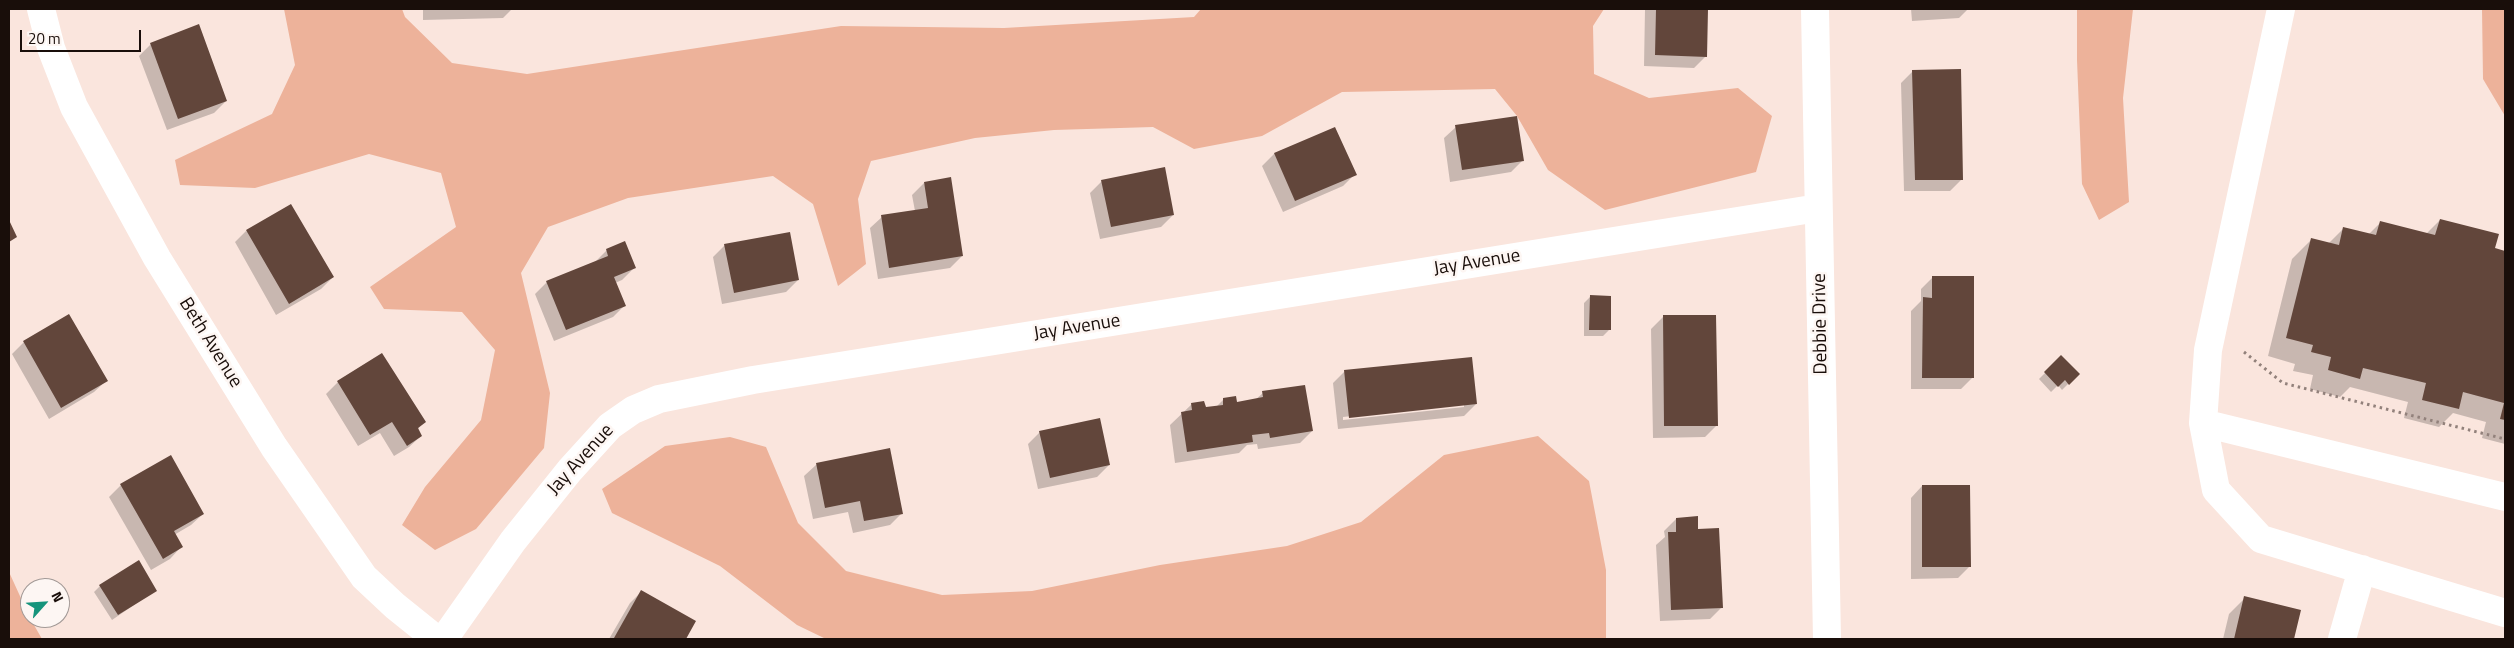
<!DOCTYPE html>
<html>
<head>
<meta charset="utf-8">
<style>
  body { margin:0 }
  #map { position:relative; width:2514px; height:648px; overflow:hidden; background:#fae5dd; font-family:"Titillium Web",sans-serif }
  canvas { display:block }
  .frame { position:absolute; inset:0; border:10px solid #190e0a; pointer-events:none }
  .north { position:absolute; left:20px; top:578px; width:50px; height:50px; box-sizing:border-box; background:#fdf6f3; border:1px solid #a29996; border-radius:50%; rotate:64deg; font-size:14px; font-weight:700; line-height:20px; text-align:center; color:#190e0a }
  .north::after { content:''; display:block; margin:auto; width:18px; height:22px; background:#16947c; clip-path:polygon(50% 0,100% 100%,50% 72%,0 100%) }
  .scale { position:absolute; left:20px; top:30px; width:121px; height:22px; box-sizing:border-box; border:2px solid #190e0a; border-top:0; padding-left:6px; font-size:15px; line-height:18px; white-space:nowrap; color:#190e0a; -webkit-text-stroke:4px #fdf6f3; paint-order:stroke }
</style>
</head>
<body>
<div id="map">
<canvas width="2514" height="648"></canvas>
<div class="frame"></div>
<div class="north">N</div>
<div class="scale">20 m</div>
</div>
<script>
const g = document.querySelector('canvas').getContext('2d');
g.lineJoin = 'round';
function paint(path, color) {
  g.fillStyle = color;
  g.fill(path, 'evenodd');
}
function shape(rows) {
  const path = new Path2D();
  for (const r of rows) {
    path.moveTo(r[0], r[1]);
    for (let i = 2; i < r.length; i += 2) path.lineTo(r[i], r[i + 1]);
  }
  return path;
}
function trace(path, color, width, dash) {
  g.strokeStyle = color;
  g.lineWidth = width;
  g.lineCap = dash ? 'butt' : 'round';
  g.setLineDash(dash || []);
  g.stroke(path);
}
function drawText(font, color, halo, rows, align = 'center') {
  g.font = font + ' "Titillium Web",sans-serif';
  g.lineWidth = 5;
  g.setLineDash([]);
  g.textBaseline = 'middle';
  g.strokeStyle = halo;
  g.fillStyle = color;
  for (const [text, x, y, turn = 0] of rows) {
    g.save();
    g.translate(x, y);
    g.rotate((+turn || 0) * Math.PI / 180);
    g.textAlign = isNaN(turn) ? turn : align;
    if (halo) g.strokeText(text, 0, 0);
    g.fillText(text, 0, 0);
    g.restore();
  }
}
paint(shape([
  [284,9,402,9,405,17,452,63,527,74,841,26,1004,28,1194,17,1201,9,1604,9,1593,26,1594,74,1649,98,1738,88,1772,116,1756,172,1605,210,1548,170,1517,116,1495,89,1342,92,1262,136,1194,149,1153,127,1054,130,975,138,871,161,858,199,866,264,838,286,813,204,773,176,628,198,548,227,521,273,550,393,544,448,476,529,435,550,402,525,425,487,481,420,495,350,462,312,384,309,370,287,456,227,441,173,369,154,255,188,180,185,175,160,272,114,295,65],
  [2077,9,2133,9,2123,98,2129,202,2099,220,2082,184,2077,60],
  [2482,9,2505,9,2505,116,2483,79],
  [1538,436,1589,481,1606,570,1606,639,826,639,797,625,720,566,612,513,602,489,665,446,730,437,766,447,798,523,846,571,942,595,1032,591,1160,565,1287,546,1361,522,1444,455],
  [9,572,30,618,42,639,9,639]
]), '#edb29a');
paint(shape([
  [423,9,553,9,511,10,503,18,423,20],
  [1645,9,1707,9,1706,56,1694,68,1644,66],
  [1911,9,1968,9,1959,18,1912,21],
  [151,44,226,101,214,113,167,130,139,56],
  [1913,71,1962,179,1950,191,1904,191,1901,83],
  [1456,127,1523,160,1511,172,1450,182,1444,138],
  [1335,128,1355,174,1343,186,1283,212,1262,166,1274,154],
  [1102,181,1173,215,1161,227,1100,239,1090,193],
  [924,183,962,256,950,268,878,279,870,228,882,217,915,211,912,195],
  [2440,220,2494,249,2505,252,2505,444,2482,438,2486,422,2453,413,2439,427,2404,418,2408,402,2350,387,2340,397,2310,389,2313,375,2293,371,2295,364,2268,356,2292,259,2311,240,2328,244,2344,228,2368,235,2380,223,2426,234],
  [246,231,333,277,321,289,276,315,235,242],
  [725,245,798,280,786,292,722,304,713,257],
  [607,250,634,268,622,280,615,283,625,305,613,317,554,341,535,294,547,282,595,262],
  [1933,277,1973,377,1961,389,1911,389,1911,311,1921,301,1921,289],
  [1590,297,1609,330,1603,336,1584,336,1584,303],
  [1663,317,1717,425,1705,437,1653,438,1651,329],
  [24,342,106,381,94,392,49,419,12,354],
  [382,355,424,422,417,430,421,436,409,447,394,456,380,433,358,446,326,394,338,382],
  [2061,357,2078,374,2062,390,2058,385,2051,392,2039,379],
  [1345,371,1476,404,1464,416,1338,429,1333,383],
  [1464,404,1464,407,1343,420,1343,417],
  [1263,393,1312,431,1300,443,1258,449,1257,444,1247,445,1239,453,1175,463,1170,425,1192,404,1205,409,1216,407,1223,400,1236,403,1255,400],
  [1040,432,1109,465,1097,477,1038,489,1028,444],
  [889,450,902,513,890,525,853,533,848,512,813,519,804,476,816,465],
  [121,485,203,514,191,525,174,535,181,547,170,559,151,570,109,497],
  [1922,486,1970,566,1958,578,1911,579,1911,498],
  [1676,519,1697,531,1722,607,1710,619,1660,621,1656,545,1665,537,1664,531],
  [100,586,156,590,112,620,94,592],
  [642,591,695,622,684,639,609,639,630,603],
  [2245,598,2300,611,2293,639,2223,639,2229,614]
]), '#0003');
paint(shape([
  [1656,9,1708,9,1707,57,1655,55],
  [199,24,227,101,178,119,150,43],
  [1961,69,1963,180,1915,180,1912,70],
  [1517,116,1524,161,1462,170,1455,125],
  [1335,127,1357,175,1295,201,1274,153],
  [1165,167,1174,215,1111,227,1101,180],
  [951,177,963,256,889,268,881,215,928,208,924,182],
  [291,204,334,277,289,304,246,230],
  [2440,219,2499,234,2495,248,2505,251,2505,420,2500,419,2504,403,2463,392,2459,409,2422,400,2426,383,2363,368,2360,379,2328,370,2331,357,2311,352,2313,345,2286,338,2311,238,2339,245,2343,227,2376,235,2380,221,2435,235],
  [9,220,17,237,9,242],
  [790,232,799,280,734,293,724,244],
  [625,241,636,268,614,277,626,306,566,330,546,281,608,256,606,249],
  [1932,276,1974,276,1974,378,1922,378,1923,297,1932,298],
  [1590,295,1611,296,1611,330,1589,330],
  [69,314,108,381,61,408,23,341],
  [1663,315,1716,315,1718,426,1664,426],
  [382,353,426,422,418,428,422,436,407,446,392,422,370,435,337,381],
  [2061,355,2080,374,2069,385,2065,380,2058,387,2044,372],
  [1472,357,1477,404,1349,418,1344,370],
  [1305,385,1313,431,1270,438,1269,433,1252,435,1253,442,1187,452,1181,412,1192,410,1191,403,1204,401,1206,407,1223,405,1223,398,1236,396,1237,402,1263,397,1262,391],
  [1100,418,1110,465,1050,478,1039,431],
  [890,448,903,514,864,521,860,501,825,508,816,463],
  [171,455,204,514,174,531,183,547,163,559,120,484],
  [1922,485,1970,485,1971,567,1922,567],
  [1698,516,1698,529,1719,528,1723,608,1671,610,1668,532,1676,532,1676,518],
  [139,560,157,591,118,615,99,585],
  [641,590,696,621,686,639,614,638],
  [2244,596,2301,610,2294,639,2234,639]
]), '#62463b');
trace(shape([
  [2244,352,2283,383,2505,439]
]), '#92817b', 3, [2.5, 4]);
trace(shape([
  [41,9,51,48,74,107,157,258,274,447,364,577,395,606,436,639],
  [1815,9,1827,639],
  [2281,9,2208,350,2203,423,2216,490,2261,539,2505,613],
  [2203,423,2505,497],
  [444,639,513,541,570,470,610,426,633,410,659,399,753,380,1818,208],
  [2342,639,2362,569]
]), '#fff', 28);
drawText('19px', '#190e0a', '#fdf6f3', [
  ["Jay Avenue",1477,263,-9],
  ["Debbie Drive",1821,324,-91],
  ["Jay Avenue",1077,328,-9],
  ["Beth Avenue",210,343,58],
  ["Jay Avenue",581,460,-48]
]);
</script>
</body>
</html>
